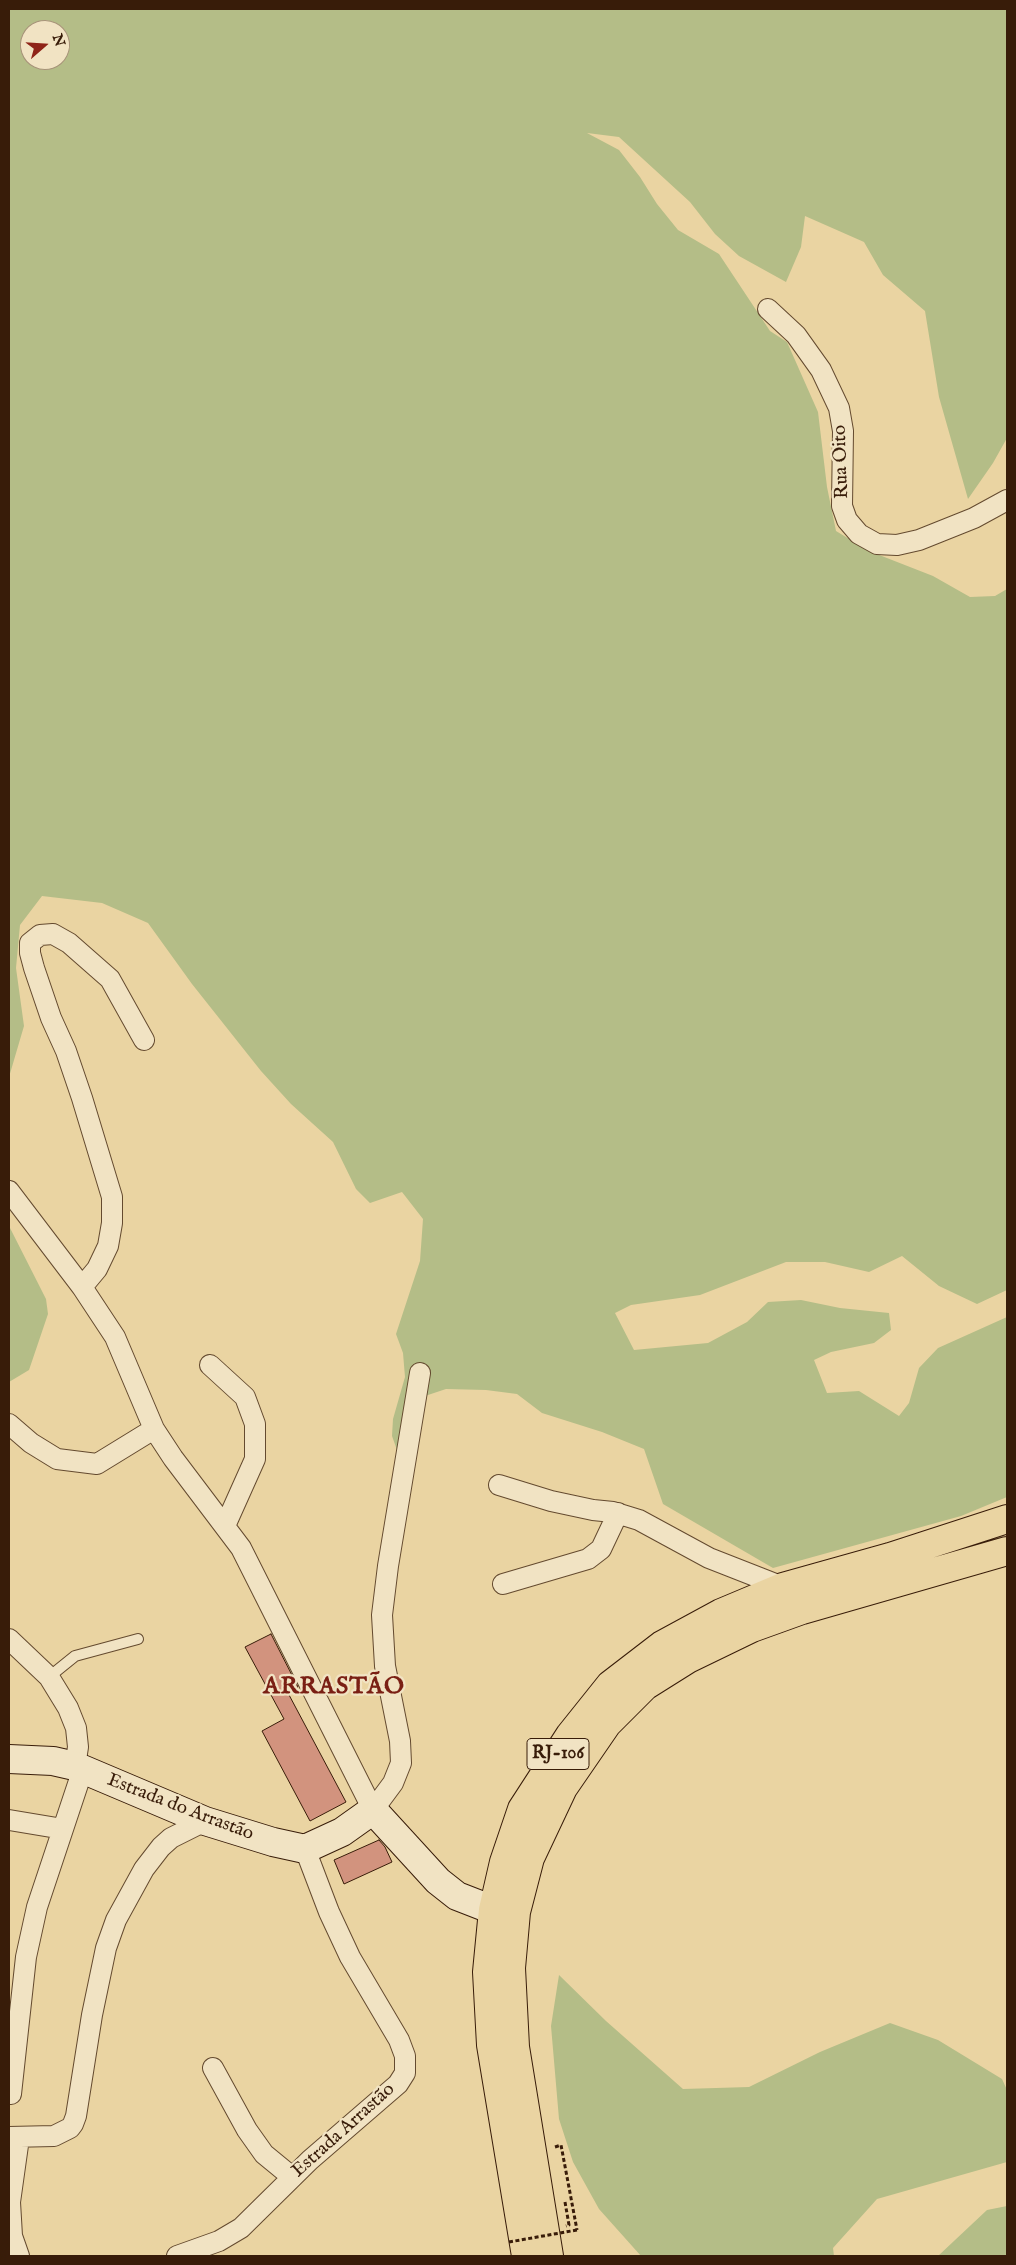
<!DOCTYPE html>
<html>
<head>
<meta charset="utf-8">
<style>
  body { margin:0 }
  #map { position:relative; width:1016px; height:2265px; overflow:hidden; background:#ead4a2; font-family:"IM FELL English",serif }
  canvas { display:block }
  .frame { position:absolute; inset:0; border:10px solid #381c09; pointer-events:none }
  .north { position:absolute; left:20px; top:20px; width:50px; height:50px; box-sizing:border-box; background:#f1e3c3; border:1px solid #a79379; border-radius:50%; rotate:71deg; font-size:14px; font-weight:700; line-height:20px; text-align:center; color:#381c09 }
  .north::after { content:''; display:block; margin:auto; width:18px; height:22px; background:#8f2418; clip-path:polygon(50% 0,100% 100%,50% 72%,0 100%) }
</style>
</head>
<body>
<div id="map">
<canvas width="1016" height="2265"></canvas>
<div class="frame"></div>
<div class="north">N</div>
</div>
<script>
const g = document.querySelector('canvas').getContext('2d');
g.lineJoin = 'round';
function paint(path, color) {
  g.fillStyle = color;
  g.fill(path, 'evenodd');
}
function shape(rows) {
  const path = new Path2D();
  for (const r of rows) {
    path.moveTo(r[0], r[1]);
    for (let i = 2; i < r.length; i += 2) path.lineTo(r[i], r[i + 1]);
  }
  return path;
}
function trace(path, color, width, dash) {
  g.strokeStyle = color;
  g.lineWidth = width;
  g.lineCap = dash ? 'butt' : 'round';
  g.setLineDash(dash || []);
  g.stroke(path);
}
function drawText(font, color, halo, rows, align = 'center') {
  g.font = font + ' "IM FELL English",serif';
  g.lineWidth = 4.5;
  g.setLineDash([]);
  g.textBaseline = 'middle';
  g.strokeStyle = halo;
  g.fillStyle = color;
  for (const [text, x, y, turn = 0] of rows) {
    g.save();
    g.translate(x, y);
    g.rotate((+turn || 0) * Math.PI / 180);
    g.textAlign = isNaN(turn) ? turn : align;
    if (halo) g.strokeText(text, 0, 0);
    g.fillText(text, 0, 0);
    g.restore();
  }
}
paint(shape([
  [9,9,1007,9,1007,438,993,463,968,499,939,397,925,311,883,275,864,242,805,216,801,247,786,282,739,256,715,234,690,202,619,137,587,133,619,150,640,177,657,204,678,230,719,254,770,331,787,342,818,412,827,487,836,531,869,551,933,576,970,597,995,596,1007,589,1007,1290,977,1304,939,1286,902,1256,869,1272,825,1262,786,1262,700,1295,631,1305,615,1313,634,1350,708,1343,747,1322,768,1302,801,1300,840,1308,889,1313,891,1330,874,1343,831,1352,814,1360,827,1393,859,1391,899,1416,909,1403,919,1368,938,1348,1007,1317,1007,1497,961,1516,773,1568,663,1504,644,1449,602,1432,542,1413,517,1394,486,1390,446,1389,416,1399,407,1435,397,1450,392,1436,393,1419,405,1377,403,1353,396,1334,420,1261,423,1219,402,1192,370,1203,356,1189,333,1142,291,1104,261,1071,192,984,148,923,102,903,42,896,20,925,16,968,24,1026,9,1077],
  [30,30,60,30,60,60,30,60],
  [9,1226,46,1299,48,1314,29,1370,9,1382],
  [559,1975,606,2021,683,2089,749,2087,820,2052,890,2023,938,2040,1002,2079,1007,2090,1007,2162,877,2199,833,2248,834,2256,641,2256,599,2209,573,2162,559,2119,551,2026],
  [1007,2206,1007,2256,938,2256,987,2210]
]), '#b4bd87');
const building = shape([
  [271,1634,298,1687,288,1693,346,1802,310,1821,262,1731,284,1719,245,1647,271,1634],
  [379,1840,385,1847,392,1862,344,1884,334,1860,379,1840]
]);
paint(building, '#d2937e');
trace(building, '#381c09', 1);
const lane = shape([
  [49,1677,75,1656,138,1639]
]);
const street = shape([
  [768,309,796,335,821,370,839,408,843,431,842,506,847,520,859,534,877,544,897,545,919,540,974,518,1007,500],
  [9,1191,82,1287,115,1337,154,1429,173,1458,241,1548,373,1810,393,1783,401,1763,400,1741,385,1666,382,1615,388,1566,420,1373],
  [82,1287,97,1269,108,1246,112,1223,112,1197,82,1098,66,1051,51,1018,34,968,30,953,30,943,40,935,53,934,69,943,110,979,144,1040],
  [210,1365,245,1397,255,1424,255,1459,225,1526],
  [9,1424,31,1443,57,1459,97,1464,154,1429],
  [499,1485,551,1501,593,1510,613,1512,639,1520,709,1558,783,1587],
  [503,1584,588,1559,601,1549,618,1513],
  [9,1639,49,1677,68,1708,76,1728,78,1747,75,1766],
  [9,1820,63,1829],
  [213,2068,247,2130,264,2154,292,2177],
  [11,2094,26,1957,37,1907,83,1769],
  [9,2137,54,2136,70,2128,73,2124,76,2116,92,2015,106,1948,116,1920,144,1869,161,1847,171,1838,205,1821],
  [19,2256,12,2236,10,2202,19,2138],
  [177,2256,219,2241,241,2228,310,2160,398,2084,405,2073,405,2056,399,2040,350,1957,329,1912,305,1849]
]);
const secondary = shape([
  [9,1759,53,1761,75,1766,205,1821,273,1842,305,1849,342,1832,373,1810,438,1881,457,1896,493,1910]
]);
const highway = shape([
  [526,2256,491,2045,487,1972,493,1910,504,1862,522,1809,570,1735,610,1685,662,1645,721,1613,783,1587,890,1557,1007,1519],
  [549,2256,515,2047,511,1968,516,1912,530,1858,563,1788,607,1724,645,1686,688,1659,752,1628,802,1610,1007,1551]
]);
trace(lane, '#644a2f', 12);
trace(street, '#644a2f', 22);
trace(secondary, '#381c09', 30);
trace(highway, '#381c09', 30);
trace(shape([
  [555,2147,561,2145,577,2230],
  [565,2202,569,2225,566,2226]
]), '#381c09', 3, [4, 2.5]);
trace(lane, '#f1e3c3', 10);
trace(street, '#f1e3c3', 20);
trace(secondary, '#f1e3c3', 28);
trace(highway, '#ead4a2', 28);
trace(shape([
  [509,2242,577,2230]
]), '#381c09', 3, [4, 2.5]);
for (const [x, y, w] of [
  [558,1754,62]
]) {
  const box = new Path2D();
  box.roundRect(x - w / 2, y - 15.5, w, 31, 4);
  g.fillStyle = '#f1e3c3';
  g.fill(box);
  trace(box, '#381c09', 1);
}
drawText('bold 18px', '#381c09', null, [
  ["RJ-106",558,1754]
]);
drawText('19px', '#381c09', '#f1e3c3', [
  ["Rua Oito",842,462,-92],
  ["Estrada do Arrastão",180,1808,21],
  ["Estrada Arrastão",344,2131,-42]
]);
g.letterSpacing = '1px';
drawText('bold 24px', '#7a1f14', '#f1e3c3', [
  ["ARRASTÃO",334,1688]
]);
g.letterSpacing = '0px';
</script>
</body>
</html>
